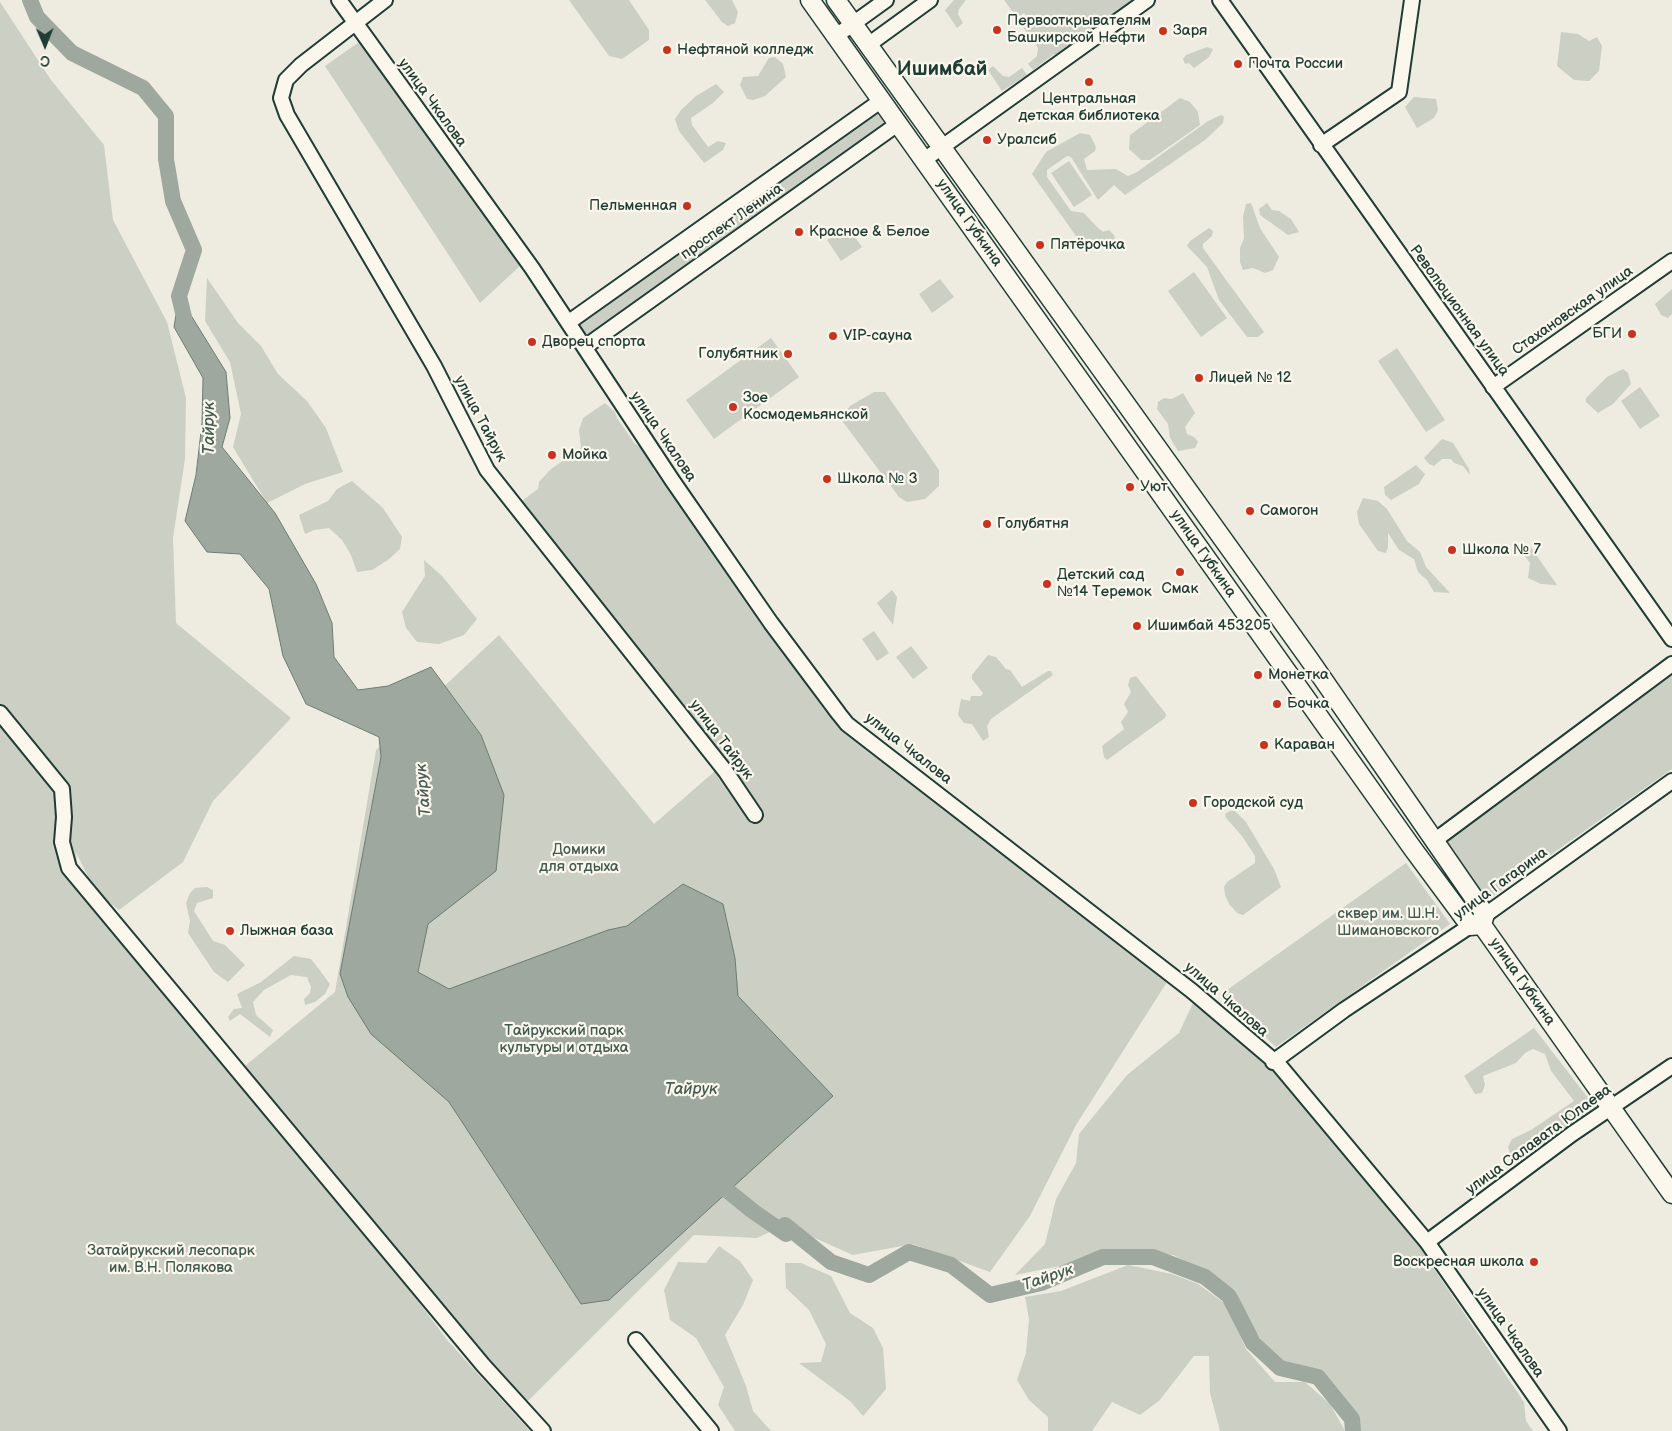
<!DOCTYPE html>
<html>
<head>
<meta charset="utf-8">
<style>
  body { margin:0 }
  #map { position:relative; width:1672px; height:1431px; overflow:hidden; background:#eeece1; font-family:"Balsamiq Sans",sans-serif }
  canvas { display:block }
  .north { position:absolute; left:20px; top:20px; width:50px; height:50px; -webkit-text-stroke:4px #fbf7ec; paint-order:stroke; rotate:179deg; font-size:14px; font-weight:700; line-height:20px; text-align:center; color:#1f3d34 }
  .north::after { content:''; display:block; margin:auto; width:18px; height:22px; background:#1f3d34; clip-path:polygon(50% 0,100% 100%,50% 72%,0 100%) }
</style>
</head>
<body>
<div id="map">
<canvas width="1672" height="1431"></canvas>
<div class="north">С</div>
</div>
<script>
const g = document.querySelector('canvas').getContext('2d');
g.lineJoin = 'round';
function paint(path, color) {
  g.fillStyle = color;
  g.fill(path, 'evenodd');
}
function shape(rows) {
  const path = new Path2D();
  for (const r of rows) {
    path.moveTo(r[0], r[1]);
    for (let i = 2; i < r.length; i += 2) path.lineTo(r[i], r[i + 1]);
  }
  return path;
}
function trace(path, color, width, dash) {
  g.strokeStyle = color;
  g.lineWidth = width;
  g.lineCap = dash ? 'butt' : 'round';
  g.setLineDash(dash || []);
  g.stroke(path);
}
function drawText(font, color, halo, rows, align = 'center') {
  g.font = font + ' "Balsamiq Sans",sans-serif';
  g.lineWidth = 4.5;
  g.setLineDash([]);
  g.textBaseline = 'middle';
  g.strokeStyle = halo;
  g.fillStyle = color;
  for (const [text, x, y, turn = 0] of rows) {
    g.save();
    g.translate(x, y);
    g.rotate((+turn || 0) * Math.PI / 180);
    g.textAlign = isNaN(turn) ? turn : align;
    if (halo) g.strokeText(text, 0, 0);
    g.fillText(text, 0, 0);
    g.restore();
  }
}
paint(shape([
  [569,0,629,0,649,30,649,40,622,59,609,56],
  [705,0,732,0,738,12,735,23,728,26,722,22],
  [954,0,966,0,959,9,958,14,963,23,957,28,945,10],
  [1004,0,1134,0,1056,56,1054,54,1033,70,1028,64,1037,56,1038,48,1020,23,1027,17,1024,13,1017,18],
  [0,2,51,80,104,145,113,220,167,322,186,398,185,459,173,538,176,623,291,718,213,801,183,862,119,910,95,891,76,852,78,871,107,926,294,1137,448,1341,530,1431,0,1431],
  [1561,32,1578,34,1589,41,1597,37,1602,46,1599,71,1589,81,1574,80,1557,66],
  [359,42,520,266,480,303,325,66],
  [1207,47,1213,49,1209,57,1194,68,1189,63,1185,64,1183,59,1186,55],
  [775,57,783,64,786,77,765,96,753,100,747,99,740,85,743,77,758,76,769,58],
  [993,66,1003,76,1009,77,1022,68,1027,75,1002,91,988,70],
  [716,84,724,92,713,103,691,118,692,125,708,147,718,141,726,143,723,150,704,163,679,131,675,119,681,110,696,96],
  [1414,97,1436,99,1438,110,1434,118,1417,128,1405,107],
  [1180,98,1190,102,1198,112,1200,125,1150,160,1141,160,1129,149,1130,135],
  [879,110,889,118,886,126,592,335,589,336,583,331,578,321],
  [1221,115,1224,117,1223,123,1205,140,1125,195,1114,185,1098,200,1071,157,1067,156,1047,170,1047,177,1071,211,1084,213,1098,228,1103,232,1109,230,1114,235,1115,239,1107,245,1091,249,1076,236,1032,174,1046,152,1080,133,1090,135,1096,147,1095,151,1084,159,1087,170,1116,169,1128,176,1137,172,1208,121],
  [1069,161,1092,195,1074,207,1051,173],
  [1251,203,1260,228,1279,257,1273,270,1265,273,1253,268,1243,270,1240,262,1240,248,1244,238,1243,217,1246,204],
  [1267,203,1272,210,1279,211,1291,219,1299,232,1288,235,1260,215,1259,209],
  [847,226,862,247,841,261,827,240],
  [1209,228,1213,231,1212,236,1203,244,1203,248,1264,332,1258,337,1247,337,1219,300,1207,267,1187,246,1190,241],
  [1194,272,1227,318,1201,337,1168,291],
  [207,278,238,323,261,346,278,374,307,401,326,428,343,472,305,484,267,503,233,447,241,414,230,362,205,321],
  [940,279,954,297,932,313,919,294],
  [1672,289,1672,314,1668,318,1661,315,1655,304],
  [771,338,799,377,714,439,686,400],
  [1397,348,1445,420,1426,432,1378,361],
  [1623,369,1628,373,1631,384,1613,404,1598,413,1586,402,1586,398,1607,377],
  [1640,387,1660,416,1640,429,1621,401],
  [874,392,885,392,939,470,939,486,925,499,907,502,899,497,843,422,844,413,850,406],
  [1183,393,1195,413,1185,427,1187,434,1194,437,1198,442,1195,448,1178,451,1170,438,1168,424,1157,409,1158,402,1164,398,1172,399],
  [605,403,615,412,617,418,635,444,639,446,653,464,653,469,825,711,854,738,1167,982,1076,1125,1030,1216,990,1272,913,1244,853,1255,785,1225,757,1238,694,1235,524,1405,245,1066,335,992,376,750,499,635,654,824,722,765,519,503,538,489,539,482,551,469,581,448,579,430,583,418],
  [1442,439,1453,443,1469,469,1470,475,1463,466,1454,463,1451,459,1442,459,1434,466,1429,464,1424,458],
  [1416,465,1425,474,1419,484,1391,500,1385,495,1384,487],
  [352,481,383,508,402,537,400,549,388,560,372,570,357,572,351,555,342,540,329,528,314,530,305,534,299,515,328,501,337,489],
  [1363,498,1378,501,1387,509,1407,541,1420,552,1426,567,1450,593,1434,592,1427,580,1418,572,1414,559,1399,550,1388,533,1388,547,1386,553,1378,551,1359,524,1357,512],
  [1527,546,1530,546,1557,585,1541,584,1528,578,1530,563,1524,555],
  [424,560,442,576,477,619,464,635,439,644,417,642,406,628,402,612,425,576],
  [892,590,897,597,893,625,877,603],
  [874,631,889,653,877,661,862,639],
  [911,646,928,668,913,679,896,657],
  [988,655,996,657,1006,669,1010,670,1022,687,1048,671,1051,671,1053,675,991,719,987,726,989,737,983,741,972,724,964,723,958,715,961,699,970,701,971,696,981,696,983,693,972,679,972,675],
  [1672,675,1672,769,1487,900,1443,841],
  [1136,676,1166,714,1165,718,1107,760,1104,757,1102,746,1124,729,1121,722,1128,712,1124,704,1131,692,1128,685,1130,678],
  [1230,811,1235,811,1246,822,1274,869,1281,887,1243,915,1237,913,1229,904,1225,895,1224,887,1227,882,1255,863,1255,856,1242,836,1226,818,1225,814],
  [1406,863,1450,924,1355,991,1276,1047,1220,995],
  [207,887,213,890,213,898,197,903,194,911,213,941,225,945,245,965,228,982,214,972,188,933,190,921,186,903,190,893,195,888],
  [294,956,311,959,315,964,330,984,325,994,315,1002,305,1005,304,999,310,993,311,987,307,977,291,975,264,990,253,1002,256,1015,273,1030,270,1037,240,1014,230,1021,228,1017,234,1009,242,1008,237,994,261,982],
  [1193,1003,1270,1067,1418,1245,1524,1402,1526,1421,1533,1431,1359,1431,1357,1419,1330,1384,1311,1369,1288,1367,1265,1345,1251,1326,1236,1291,1206,1271,1173,1255,1133,1251,1096,1256,1060,1266,1015,1275,1045,1244,1056,1199,1076,1163,1079,1134,1127,1075,1179,1033],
  [1534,1028,1595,1107,1536,1149,1518,1157,1510,1154,1508,1147,1512,1139,1531,1130,1574,1101,1551,1071,1545,1054,1533,1049,1525,1053,1516,1063,1483,1076,1485,1085,1482,1093,1475,1094,1464,1076],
  [719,1246,740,1261,753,1280,743,1305,725,1335,746,1386,753,1411,771,1431,735,1431,718,1405,724,1387,696,1338,670,1320,664,1290,678,1262,706,1263],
  [785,1263,801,1263,831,1276,850,1313,873,1328,883,1348,886,1389,863,1416,850,1401,799,1363,821,1362,826,1344,809,1310,786,1288],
  [1128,1265,1172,1274,1198,1284,1227,1305,1246,1349,1275,1382,1305,1382,1330,1404,1345,1431,1220,1431,1210,1393,1209,1356,1194,1356,1159,1401,1140,1415,1112,1402,1092,1431,1048,1431,1048,1417,1029,1400,1017,1380,1026,1353,1029,1319,1025,1297,1061,1291]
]), '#cbcfc4');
const water = shape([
  [179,296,226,372,230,418,222,447,275,513,316,584,332,623,334,657,358,690,388,686,431,667,481,735,504,795,496,871,428,924,418,972,449,989,608,930,627,926,683,884,723,904,735,958,738,996,833,1096,609,1300,581,1304,449,1102,371,1034,348,997,340,974,381,757,379,737,306,704,283,656,269,589,240,554,207,552,185,521,196,475,202,423,203,378,174,327,179,296]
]);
paint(water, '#9fa89f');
trace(water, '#6c7d74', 1);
trace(shape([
  [30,0,37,17,72,53,143,88,166,116,166,159,173,201,194,250,179,296,184,317],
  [712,1178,754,1212,786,1234,785,1225,831,1262,869,1275,909,1252,951,1265,990,1295,1041,1283,1103,1257,1153,1257,1205,1277,1229,1296,1253,1343,1280,1368,1318,1377,1352,1419,1353,1431]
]), '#9fa89f', 16);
const minor = shape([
  [339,0,532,268,672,480,771,623,839,714,847,724,1192,991,1279,1065,1427,1242,1559,1431],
  [385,0,301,65,286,80,281,98,287,115,434,366,487,470,726,772,755,815],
  [1220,0,1672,639],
  [836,36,886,0],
  [868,45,930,0],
  [1321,145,1399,92,1412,0],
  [924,160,1147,0],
  [569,322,882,100],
  [585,347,899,123],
  [1493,387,1672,261],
  [0,713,62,789,64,817,62,842,69,868,483,1365,543,1431],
  [1434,841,1672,664],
  [1273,1062,1344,1010,1470,926,1672,781],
  [1427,1242,1572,1134,1672,1066],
  [636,1340,711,1431]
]);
const major = shape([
  [810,0,1413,849,1470,926,1482,925,1672,1194],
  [836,0,1309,659,1485,914,1482,925]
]);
trace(minor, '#1f3d34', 18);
trace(major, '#1f3d34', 21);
trace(minor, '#fbf7ec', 14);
trace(major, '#fbf7ec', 18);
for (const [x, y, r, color] of [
  [997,30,5,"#c8321e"],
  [1163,31,5,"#c8321e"],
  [667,50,5,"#c8321e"],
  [1238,64,5,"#c8321e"],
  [1089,82,5,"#c8321e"],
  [987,140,5,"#c8321e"],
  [687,206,5,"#c8321e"],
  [799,232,5,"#c8321e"],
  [1040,245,5,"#c8321e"],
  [1632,334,5,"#c8321e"],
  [833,336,5,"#c8321e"],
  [532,342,5,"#c8321e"],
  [788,354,5,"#c8321e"],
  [1199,378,5,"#c8321e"],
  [733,407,5,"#c8321e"],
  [552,455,5,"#c8321e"],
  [827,479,5,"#c8321e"],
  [1130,487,5,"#c8321e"],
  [1250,511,5,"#c8321e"],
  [987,524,5,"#c8321e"],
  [1452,550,5,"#c8321e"],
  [1180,572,5,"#c8321e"],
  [1047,584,5,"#c8321e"],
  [1137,626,5,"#c8321e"],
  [1258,675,5,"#c8321e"],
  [1277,704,5,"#c8321e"],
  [1264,745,5,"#c8321e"],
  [1193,803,5,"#c8321e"],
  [230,931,5,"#c8321e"],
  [1534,1262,5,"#c8321e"]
]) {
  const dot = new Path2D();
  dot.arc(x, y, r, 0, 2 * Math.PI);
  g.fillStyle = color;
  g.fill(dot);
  trace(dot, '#fbf7ec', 2);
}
drawText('15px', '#1f3d34', '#fbf7ec', [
  ["Первооткрывателям",1007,21],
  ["Башкирской Нефти",1007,38],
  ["Заря",1173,31],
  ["Нефтяной колледж",677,50],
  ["Почта России",1248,64],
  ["Центральная",1089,99,"center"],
  ["детская библиотека",1089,116,"center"],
  ["Уралсиб",997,140],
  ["Пельменная",677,206,"right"],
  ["Красное & Белое",809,232],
  ["Пятёрочка",1050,245],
  ["БГИ",1622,334,"right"],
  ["VIP-сауна",843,336],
  ["Дворец спорта",542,342],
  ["Голубятник",778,354,"right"],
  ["Лицей № 12",1209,378],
  ["Зое",743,398],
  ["Космодемьянской",743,415],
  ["Мойка",562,455],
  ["Школа № 3",837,479],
  ["Уют",1140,487],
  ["Самогон",1260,511],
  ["Голубятня",997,524],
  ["Школа № 7",1462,550],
  ["Детский сад",1057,575],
  ["№14 Теремок",1057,592],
  ["Смак",1180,589,"center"],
  ["Ишимбай 453205",1147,626],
  ["Монетка",1268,675],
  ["Бочка",1287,704],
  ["Караван",1274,745],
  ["Городской суд",1203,803],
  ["Лыжная база",240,931],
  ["Воскресная школа",1524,1262,"right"]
], 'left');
drawText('15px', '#1f3d34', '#fbf7ec', [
  ["улица Чкалова",432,103,54],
  ["проспект Ленина",732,222,-35],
  ["улица Губкина",969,223,55],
  ["Революционная улица",1459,311,54],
  ["Стахановская улица",1573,311,-35],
  ["улица Тайрук",480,419,62],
  ["улица Чкалова",663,437,56],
  ["улица Губкина",1203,554,55],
  ["улица Тайрук",721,740,53],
  ["улица Чкалова",908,749,38],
  ["улица Гагарина",1501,884,-36],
  ["улица Губкина",1522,982,55],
  ["улица Чкалова",1226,1000,41],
  ["улица Салавата Юлаева",1539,1140,-36],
  ["улица Чкалова",1510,1333,55]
]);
drawText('15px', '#415a51', '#fbf7ec', [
  ["Домики",579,850],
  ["для отдыха",579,867],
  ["сквер им. Ш.Н.",1388,914],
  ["Шимановского",1388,931],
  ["Тайрукский парк",564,1031],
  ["культуры и отдыха",564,1048],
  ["Затайрукский лесопарк",171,1251],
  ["им. В.Н. Полякова",171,1268]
]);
drawText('italic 16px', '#455d54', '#fbf7ec', [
  ["Тайрук",210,428,-90],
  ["Тайрук",424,790,-95],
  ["Тайрук",691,1090],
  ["Тайрук",1048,1278,-19]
]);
drawText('bold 20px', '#1f3d34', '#fbf7ec', [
  ["Ишимбай",942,70]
]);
</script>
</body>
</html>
